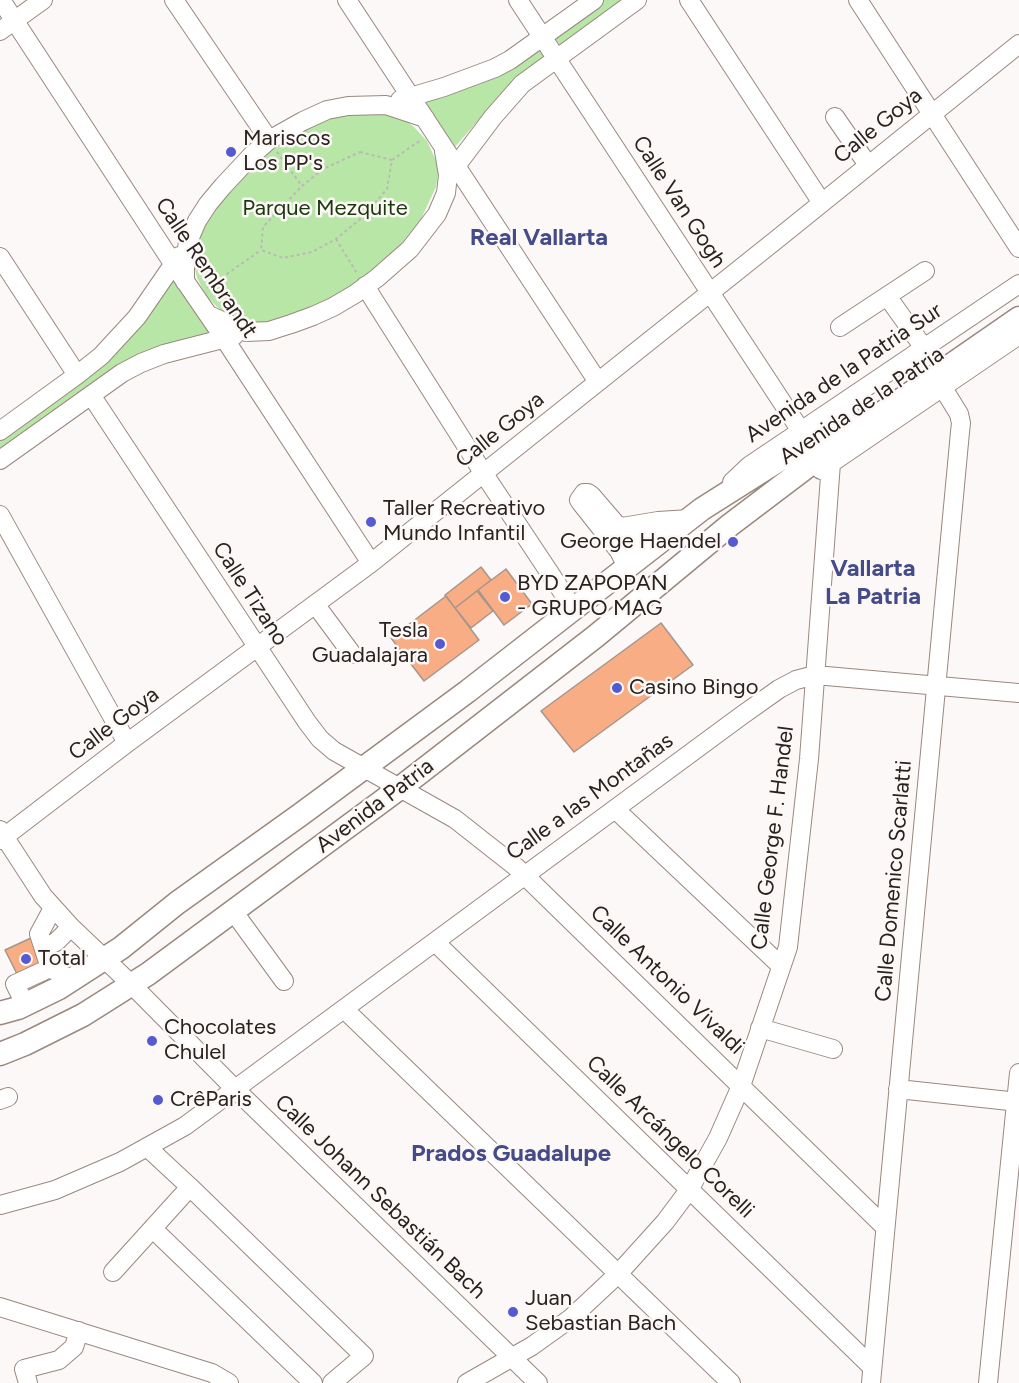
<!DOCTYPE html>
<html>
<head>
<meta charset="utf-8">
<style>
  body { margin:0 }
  canvas { display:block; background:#fcf8f7 }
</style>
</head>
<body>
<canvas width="1019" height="1383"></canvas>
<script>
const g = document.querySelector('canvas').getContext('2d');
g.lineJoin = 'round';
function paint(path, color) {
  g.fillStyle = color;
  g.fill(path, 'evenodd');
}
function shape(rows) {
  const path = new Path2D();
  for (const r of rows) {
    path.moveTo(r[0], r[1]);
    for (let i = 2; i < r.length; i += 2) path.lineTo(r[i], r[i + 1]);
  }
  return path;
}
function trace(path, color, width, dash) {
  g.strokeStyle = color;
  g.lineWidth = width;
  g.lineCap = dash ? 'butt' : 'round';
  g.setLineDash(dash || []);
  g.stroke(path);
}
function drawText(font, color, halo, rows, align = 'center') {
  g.font = font + ' Figtree,sans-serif';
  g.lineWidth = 5;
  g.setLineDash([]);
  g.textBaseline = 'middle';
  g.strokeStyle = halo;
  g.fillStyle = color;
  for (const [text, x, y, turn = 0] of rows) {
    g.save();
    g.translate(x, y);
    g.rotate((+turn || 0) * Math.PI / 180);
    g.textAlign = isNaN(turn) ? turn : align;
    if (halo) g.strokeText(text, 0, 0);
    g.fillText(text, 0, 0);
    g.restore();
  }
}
paint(shape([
  [601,0,625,0,561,46,552,35],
  [539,47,547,58,505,92,488,109,455,147,423,102],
  [376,111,402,118,414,127,427,141,439,167,436,187,421,219,398,248,377,268,350,288,321,304,293,316,262,324,247,322,227,315,215,305,206,295,197,278,194,263,194,247,201,230,211,214,235,184,252,167,276,147,304,130,323,121,357,112],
  [173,278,213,335,158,348,0,454,0,438]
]), '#b7e6a6');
const building = shape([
  [481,567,491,580,455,608,445,595,481,567],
  [506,569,532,604,504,625,478,590,506,569],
  [477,591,493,611,471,628,455,608,477,591],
  [446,596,479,640,424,681,391,638,446,596],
  [661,623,693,665,574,752,541,711,661,623],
  [31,938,46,967,20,980,5,950,31,938]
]);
paint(building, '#f8ad84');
trace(building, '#a6958c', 1.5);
const minor = shape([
  [1,0,174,265,224,338,371,563],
  [174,0,269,140],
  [347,0,598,382],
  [518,0,801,431],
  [689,0,822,203],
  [858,0,1019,248],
  [0,31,43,0],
  [400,100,444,87,495,68,510,60,594,0],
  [835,117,868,165],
  [450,174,493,117,522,84,637,0],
  [0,257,77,375],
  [185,282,185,261,188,242,197,221,208,204,223,186,252,155,269,140,303,121,327,110,348,106,386,105,425,118],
  [365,286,484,474,573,608],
  [887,296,924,348],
  [209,315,246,332,269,331,291,324,313,316,333,307,355,294,377,278,410,249,437,214,446,193,448,175,444,151],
  [840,327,925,271],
  [91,395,307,722,320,739,334,751,455,819,516,867,885,1227],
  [0,431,77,375,101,356,137,317,179,256],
  [0,460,122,373,141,363,164,354,234,336],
  [821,470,1019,335],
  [732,482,749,466,1019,284],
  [0,515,127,743],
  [619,551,654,524],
  [627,567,619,551,581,503,579,500,584,493,588,493,592,496,616,524,622,527,658,521,690,519],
  [315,604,352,654],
  [615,809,781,966],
  [0,830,43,896,71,927,132,985,235,1089,538,1383],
  [0,840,127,743,371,563,776,240,1019,44],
  [53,908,39,934,50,968,72,980],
  [233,911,284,981],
  [435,942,872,1367],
  [44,947,56,942,71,927],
  [25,1004,15,984,50,968],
  [344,1009,731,1383],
  [760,1028,833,1049],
  [898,1089,1019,1102],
  [0,1100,8,1097],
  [147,1147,190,1187],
  [0,1205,55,1190,120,1162,185,1126,741,716,779,689,796,680,815,675,1019,693],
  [153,1229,313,1383],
  [113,1272,190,1187,364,1356,332,1383],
  [0,1307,212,1373,229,1383],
  [28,1383,24,1369,59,1360,74,1347,79,1331],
  [467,1383,532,1346,571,1318,618,1274,665,1222,689,1190,718,1138,741,1086,788,947,809,759,831,463],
  [871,1383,960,432,961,423,959,414,943,388],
  [988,1383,1019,1073]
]);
const major = shape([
  [0,1013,18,1008,59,988,121,948,177,903,300,815,468,691,702,509,849,416],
  [0,1054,25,1044,83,1015,148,974,400,788,596,636,730,525,837,444,1019,318]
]);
trace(minor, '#99887f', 20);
trace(major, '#99887f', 25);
trace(shape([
  [277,152,302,186],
  [360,152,392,160,387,189,364,216,336,239,312,252,283,258,261,250,263,227,302,186,323,169,360,152],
  [392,160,421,140],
  [336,239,358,275],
  [207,288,261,250]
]), '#bcb8b6', 2, [3, 3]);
trace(minor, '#fff', 18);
trace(major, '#fff', 22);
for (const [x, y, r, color] of [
  [231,152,6,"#555ad1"],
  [371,522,6,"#555ad1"],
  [733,542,6,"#555ad1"],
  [505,597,6,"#555ad1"],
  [440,644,6,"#555ad1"],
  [617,688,6,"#555ad1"],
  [26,959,6,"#555ad1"],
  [152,1041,6,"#555ad1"],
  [158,1100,6,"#555ad1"],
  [513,1312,6,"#555ad1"]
]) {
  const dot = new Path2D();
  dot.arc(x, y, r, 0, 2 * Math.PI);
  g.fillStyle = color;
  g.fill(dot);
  trace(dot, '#fcf8f7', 2);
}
drawText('22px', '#29221f', '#fcf8f7', [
  ["Calle Goya",878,126,-39],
  ["Calle Van Gogh",679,202,57],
  ["Calle Rembrandt",206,268,56],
  ["Avenida de la Patria Sur",844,373,-34],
  ["Avenida de la Patria",862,406,-34],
  ["Calle Goya",500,430,-39],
  ["Calle Tizano",250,594,57],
  ["Calle Goya",114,724,-37],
  ["Calle a las Montañas",590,797,-36],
  ["Avenida Patria",375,806,-37],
  ["Calle George F. Handel",773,838,-83],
  ["Calle Domenico Scarlatti",894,881,-85],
  ["Calle Antonio Vivaldi",667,980,44],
  ["Calle Arcángelo Corelli",670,1137,44],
  ["Calle Johann Sebastián Bach",380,1197,44]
]);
drawText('22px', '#29221f', '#fcf8f7', [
  ["Mariscos",243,139],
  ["Los PP's",243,164],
  ["Taller Recreativo",383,509],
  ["Mundo Infantil",383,534],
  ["George Haendel",721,542,"right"],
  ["BYD ZAPOPAN",517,584],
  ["- GRUPO MAG",517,609],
  ["Tesla",428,631,"right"],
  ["Guadalajara",428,656,"right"],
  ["Casino Bingo",629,688],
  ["Total",38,959],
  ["Chocolates",164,1028],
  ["Chulel",164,1053],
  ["CrêParis",170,1100],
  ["Juan",525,1299],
  ["Sebastian Bach",525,1324]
], 'left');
drawText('22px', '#1a390b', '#fcf8f7', [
  ["Parque Mezquite",325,209]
]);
drawText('bold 24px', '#444b88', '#fcf8f7', [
  ["Real Vallarta",539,238],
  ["Vallarta",873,569],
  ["La Patria",873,597],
  ["Prados Guadalupe",511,1154]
]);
</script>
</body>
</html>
